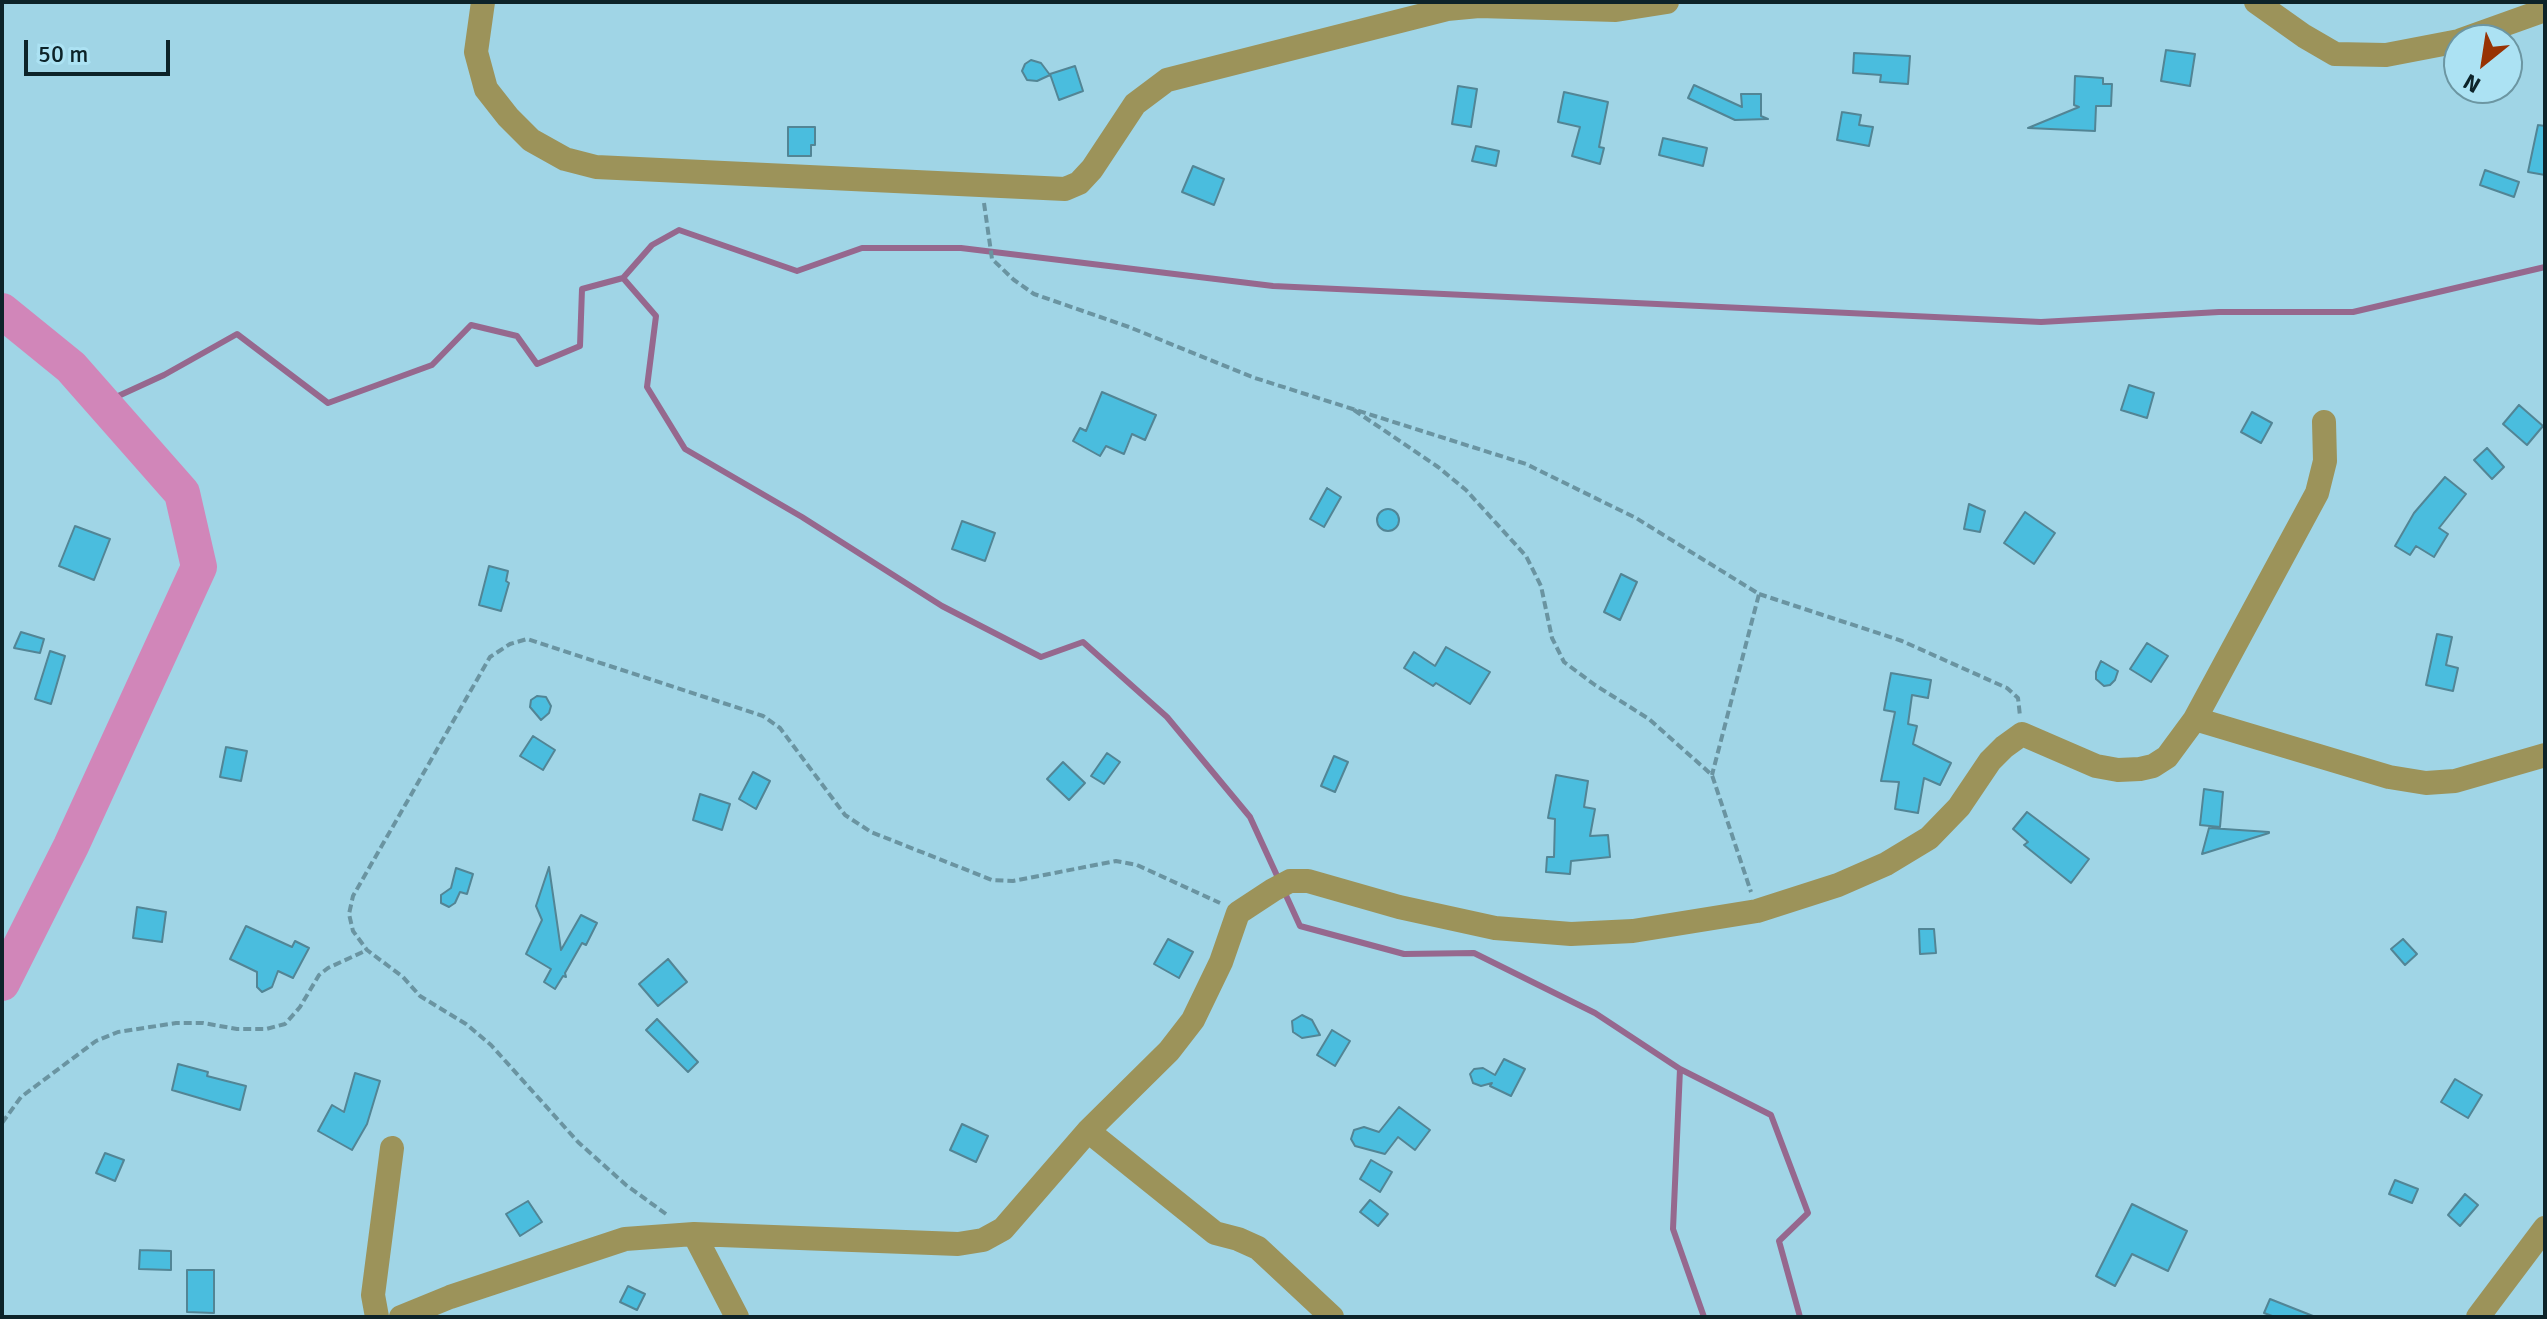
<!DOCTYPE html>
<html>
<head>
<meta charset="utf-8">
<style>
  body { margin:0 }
  #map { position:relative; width:2547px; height:1319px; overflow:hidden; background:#a0d5e6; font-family:Signika,sans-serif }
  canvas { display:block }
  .frame { position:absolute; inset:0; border:4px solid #0d2329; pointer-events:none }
  .north { position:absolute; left:2443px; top:24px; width:80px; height:80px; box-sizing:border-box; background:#ace2f3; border:2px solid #6c96a2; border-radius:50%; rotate:210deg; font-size:22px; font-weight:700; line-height:32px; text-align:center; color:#0d2329 }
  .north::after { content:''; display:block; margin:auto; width:28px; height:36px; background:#983304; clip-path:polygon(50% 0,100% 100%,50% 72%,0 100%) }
  .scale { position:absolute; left:24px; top:40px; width:146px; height:36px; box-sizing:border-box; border:4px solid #0d2329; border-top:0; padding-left:10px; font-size:24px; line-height:28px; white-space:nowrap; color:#0d2329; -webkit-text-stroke:6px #ace2f3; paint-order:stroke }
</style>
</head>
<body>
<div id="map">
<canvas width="2547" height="1319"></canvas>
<div class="frame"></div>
<div class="north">N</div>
<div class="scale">50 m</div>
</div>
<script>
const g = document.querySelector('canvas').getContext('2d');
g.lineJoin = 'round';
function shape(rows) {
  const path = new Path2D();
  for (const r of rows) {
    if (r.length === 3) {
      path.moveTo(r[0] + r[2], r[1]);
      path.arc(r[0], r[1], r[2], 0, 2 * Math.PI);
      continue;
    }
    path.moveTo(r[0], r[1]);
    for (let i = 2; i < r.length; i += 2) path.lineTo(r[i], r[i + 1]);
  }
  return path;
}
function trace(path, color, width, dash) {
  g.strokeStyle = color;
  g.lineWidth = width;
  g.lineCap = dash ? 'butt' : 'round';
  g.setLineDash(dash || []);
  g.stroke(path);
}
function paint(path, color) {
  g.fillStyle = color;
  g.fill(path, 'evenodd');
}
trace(shape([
  [623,278,652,245,679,230,797,271,862,248,961,248,1273,286,2041,322,2219,312,2353,312,2545,267],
  [103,403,164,375,237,334,328,403,432,365,471,325,517,336,537,364,580,346,582,289,623,278,656,316,647,387,685,449,802,517,942,606,1041,657,1083,642,1167,717,1250,817,1279,880],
  [1284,891,1300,926,1404,954,1474,953,1595,1013,1680,1069,1771,1115,1808,1213,1779,1241,1800,1317],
  [1680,1069,1673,1229,1704,1317]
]), '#96688e', 6);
trace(shape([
  [2,311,71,367,182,493,199,567,71,846,2,983]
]), '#d186b9', 36);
const building = shape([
  [2166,50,2195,54,2190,86,2161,81,2166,50],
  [1854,53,1910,56,1908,84,1880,82,1881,75,1853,73,1854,53],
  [1031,60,1041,63,1050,75,1037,81,1027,80,1022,71,1025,64,1031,60],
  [1075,66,1083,91,1059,100,1050,74,1075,66],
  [2075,76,2103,78,2103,84,2112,84,2111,106,2096,106,2095,131,2028,128,2079,107,2074,105,2075,76],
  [1694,85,1742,107,1741,94,1761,94,1761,116,1768,119,1735,120,1688,98,1694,85],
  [1458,86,1477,89,1471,127,1452,124,1458,86],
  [1564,92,1608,102,1599,147,1604,148,1600,164,1572,156,1580,127,1558,122,1564,92],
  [1842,112,1861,115,1859,125,1873,127,1869,146,1837,140,1842,112],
  [2538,125,2545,126,2545,175,2528,172,2538,125],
  [788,127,815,127,815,145,811,145,811,156,788,156,788,127],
  [1663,138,1707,148,1703,166,1659,155,1663,138],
  [1476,146,1499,151,1496,166,1472,161,1476,146],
  [1193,166,1224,179,1214,205,1182,192,1193,166],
  [2485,170,2519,182,2514,197,2480,185,2485,170],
  [2129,385,2154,393,2147,418,2121,410,2129,385],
  [1102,392,1156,415,1145,440,1132,434,1124,454,1106,446,1100,456,1073,441,1080,428,1086,431,1102,392],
  [2519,405,2543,426,2527,445,2503,424,2519,405],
  [2252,412,2272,423,2261,443,2241,432,2252,412],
  [2487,448,2504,467,2492,479,2474,460,2487,448],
  [2445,477,2466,494,2439,528,2448,534,2434,557,2416,546,2410,555,2395,546,2414,513,2445,477],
  [1327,488,1341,497,1324,527,1310,519,1327,488],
  [1969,504,1985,511,1980,532,1964,529,1969,504],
  [1388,520,11],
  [2025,512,2055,533,2034,564,2004,543,2025,512],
  [962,521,995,533,985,561,952,549,962,521],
  [75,526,110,539,94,580,59,566,75,526],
  [489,566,508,571,506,581,509,583,501,611,479,605,489,566],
  [1621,574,1637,582,1620,620,1604,612,1621,574],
  [21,632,44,639,40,653,14,648,21,632],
  [2437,634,2452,637,2446,665,2458,668,2453,691,2426,685,2437,634],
  [2147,643,2168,656,2151,682,2130,669,2147,643],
  [1446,647,1490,672,1470,704,1436,683,1433,686,1404,668,1414,652,1435,666,1446,647],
  [50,651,65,656,51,704,35,699,50,651],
  [2101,661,2118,671,2115,680,2110,685,2104,686,2096,679,2096,672,2101,661],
  [1891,673,1931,680,1928,698,1912,695,1908,724,1917,726,1913,744,1951,763,1940,785,1924,778,1918,813,1895,809,1899,782,1881,781,1895,712,1884,710,1891,673],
  [537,696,546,697,551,706,549,713,541,720,530,707,531,700,537,696],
  [533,736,555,750,543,770,520,756,533,736],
  [226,747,247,751,241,781,220,777,226,747],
  [1107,753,1120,762,1104,784,1091,776,1107,753],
  [1334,756,1348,762,1335,792,1321,786,1334,756],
  [1063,762,1085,783,1069,800,1047,779,1063,762],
  [753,772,770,781,756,809,739,799,753,772],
  [1556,775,1588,781,1584,807,1595,809,1590,836,1608,835,1610,857,1571,861,1570,874,1546,872,1547,857,1554,857,1555,819,1548,818,1556,775],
  [2204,789,2223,792,2220,827,2200,825,2204,789],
  [700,794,730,804,722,830,693,820,700,794],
  [2027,812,2089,859,2071,883,2024,845,2028,842,2013,829,2027,812],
  [2209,828,2269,832,2269,833,2202,854,2209,828],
  [549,867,561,950,581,915,597,923,586,945,582,943,565,973,566,977,563,976,555,989,544,982,551,969,526,954,542,920,536,906,549,867],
  [456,868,473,874,467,894,460,892,455,903,449,907,441,903,441,895,451,888,456,868],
  [137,907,166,912,162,942,133,938,137,907],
  [246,926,292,947,295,941,309,948,293,978,278,971,272,987,262,992,257,987,257,972,230,959,246,926],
  [1919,929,1934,929,1936,953,1920,954,1919,929],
  [1168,939,1193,952,1179,978,1154,964,1168,939],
  [2403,939,2417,954,2405,965,2391,949,2403,939],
  [668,959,687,982,658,1006,639,984,668,959],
  [1302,1015,1312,1020,1320,1035,1302,1038,1293,1032,1292,1021,1302,1015],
  [657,1019,698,1062,688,1072,646,1030,657,1019],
  [1332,1030,1350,1041,1335,1066,1317,1055,1332,1030],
  [1504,1059,1525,1069,1511,1096,1490,1086,1492,1083,1481,1086,1473,1083,1470,1074,1474,1069,1483,1068,1495,1075,1504,1059],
  [178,1064,208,1072,207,1076,246,1086,240,1110,172,1090,178,1064],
  [355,1073,380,1081,367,1124,352,1150,318,1131,332,1105,344,1112,355,1073],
  [2455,1079,2482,1095,2468,1118,2441,1102,2455,1079],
  [1399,1107,1430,1130,1415,1150,1398,1137,1385,1154,1355,1146,1351,1139,1354,1130,1364,1127,1379,1132,1399,1107],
  [962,1124,988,1136,976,1162,950,1150,962,1124],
  [105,1153,124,1160,115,1181,96,1173,105,1153],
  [1371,1160,1392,1172,1380,1192,1360,1179,1371,1160],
  [2395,1180,2418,1189,2412,1203,2389,1194,2395,1180],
  [2465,1194,2478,1205,2460,1226,2448,1215,2465,1194],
  [1370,1200,1388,1214,1378,1226,1360,1212,1370,1200],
  [528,1201,542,1222,520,1236,506,1214,528,1201],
  [2132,1204,2187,1231,2168,1271,2132,1254,2115,1286,2096,1276,2132,1204],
  [140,1250,171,1251,171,1270,139,1269,140,1250],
  [187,1270,214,1270,214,1313,187,1312,187,1270],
  [628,1286,645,1294,637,1310,620,1302,628,1286],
  [2270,1299,2313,1316,2313,1317,2275,1317,2264,1313,2270,1299]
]);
paint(building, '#4abdde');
trace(building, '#528595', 2);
trace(shape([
  [984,203,992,259,1014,280,1034,294,1129,327,1255,378,1526,464,1636,518,1759,594,1712,775],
  [1354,410,1438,467,1466,490,1526,556,1541,586,1552,638,1564,662,1595,685,1649,719,1712,775,1751,892],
  [1759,594,1902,641,2007,688,2018,698,2020,716],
  [2,1123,21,1097,96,1041,118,1032,176,1023,203,1023,237,1029,266,1029,285,1024,300,1007,319,975,328,968,367,950],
  [666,1214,626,1185,578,1142,491,1045,466,1024,420,996,403,977,367,950,353,931,349,914,353,896,490,657,510,644,527,639,763,716,780,728,845,815,871,832,992,880,1013,881,1116,861,1137,865,1220,903]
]), '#6a94a1', 4, [8, 4]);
trace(shape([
  [483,2,476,52,486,89,508,117,531,140,565,159,596,167,1065,189,1079,183,1092,169,1135,104,1167,80,1447,9,1479,6,1616,10,1667,2],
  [2256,2,2304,36,2335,54,2386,55,2459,41],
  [2461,40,2545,10],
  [2195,719,2389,777,2426,783,2455,781,2545,755],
  [1088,1131,1215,1233,1238,1239,1258,1248,1332,1317],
  [694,1234,737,1317],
  [377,1317,373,1295,392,1148],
  [401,1317,450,1297,625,1239,694,1234,958,1244,983,1240,1003,1229,1088,1131,1169,1051,1193,1020,1221,962,1238,913,1273,890,1290,881,1308,881,1399,907,1495,928,1571,934,1633,931,1757,911,1838,885,1886,864,1929,838,1959,807,1990,761,2004,747,2022,734,2096,766,2118,770,2140,769,2153,766,2167,757,2195,719,2317,493,2325,461,2324,422],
  [2478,1317,2545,1228]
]), '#9c935a', 24);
</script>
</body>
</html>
